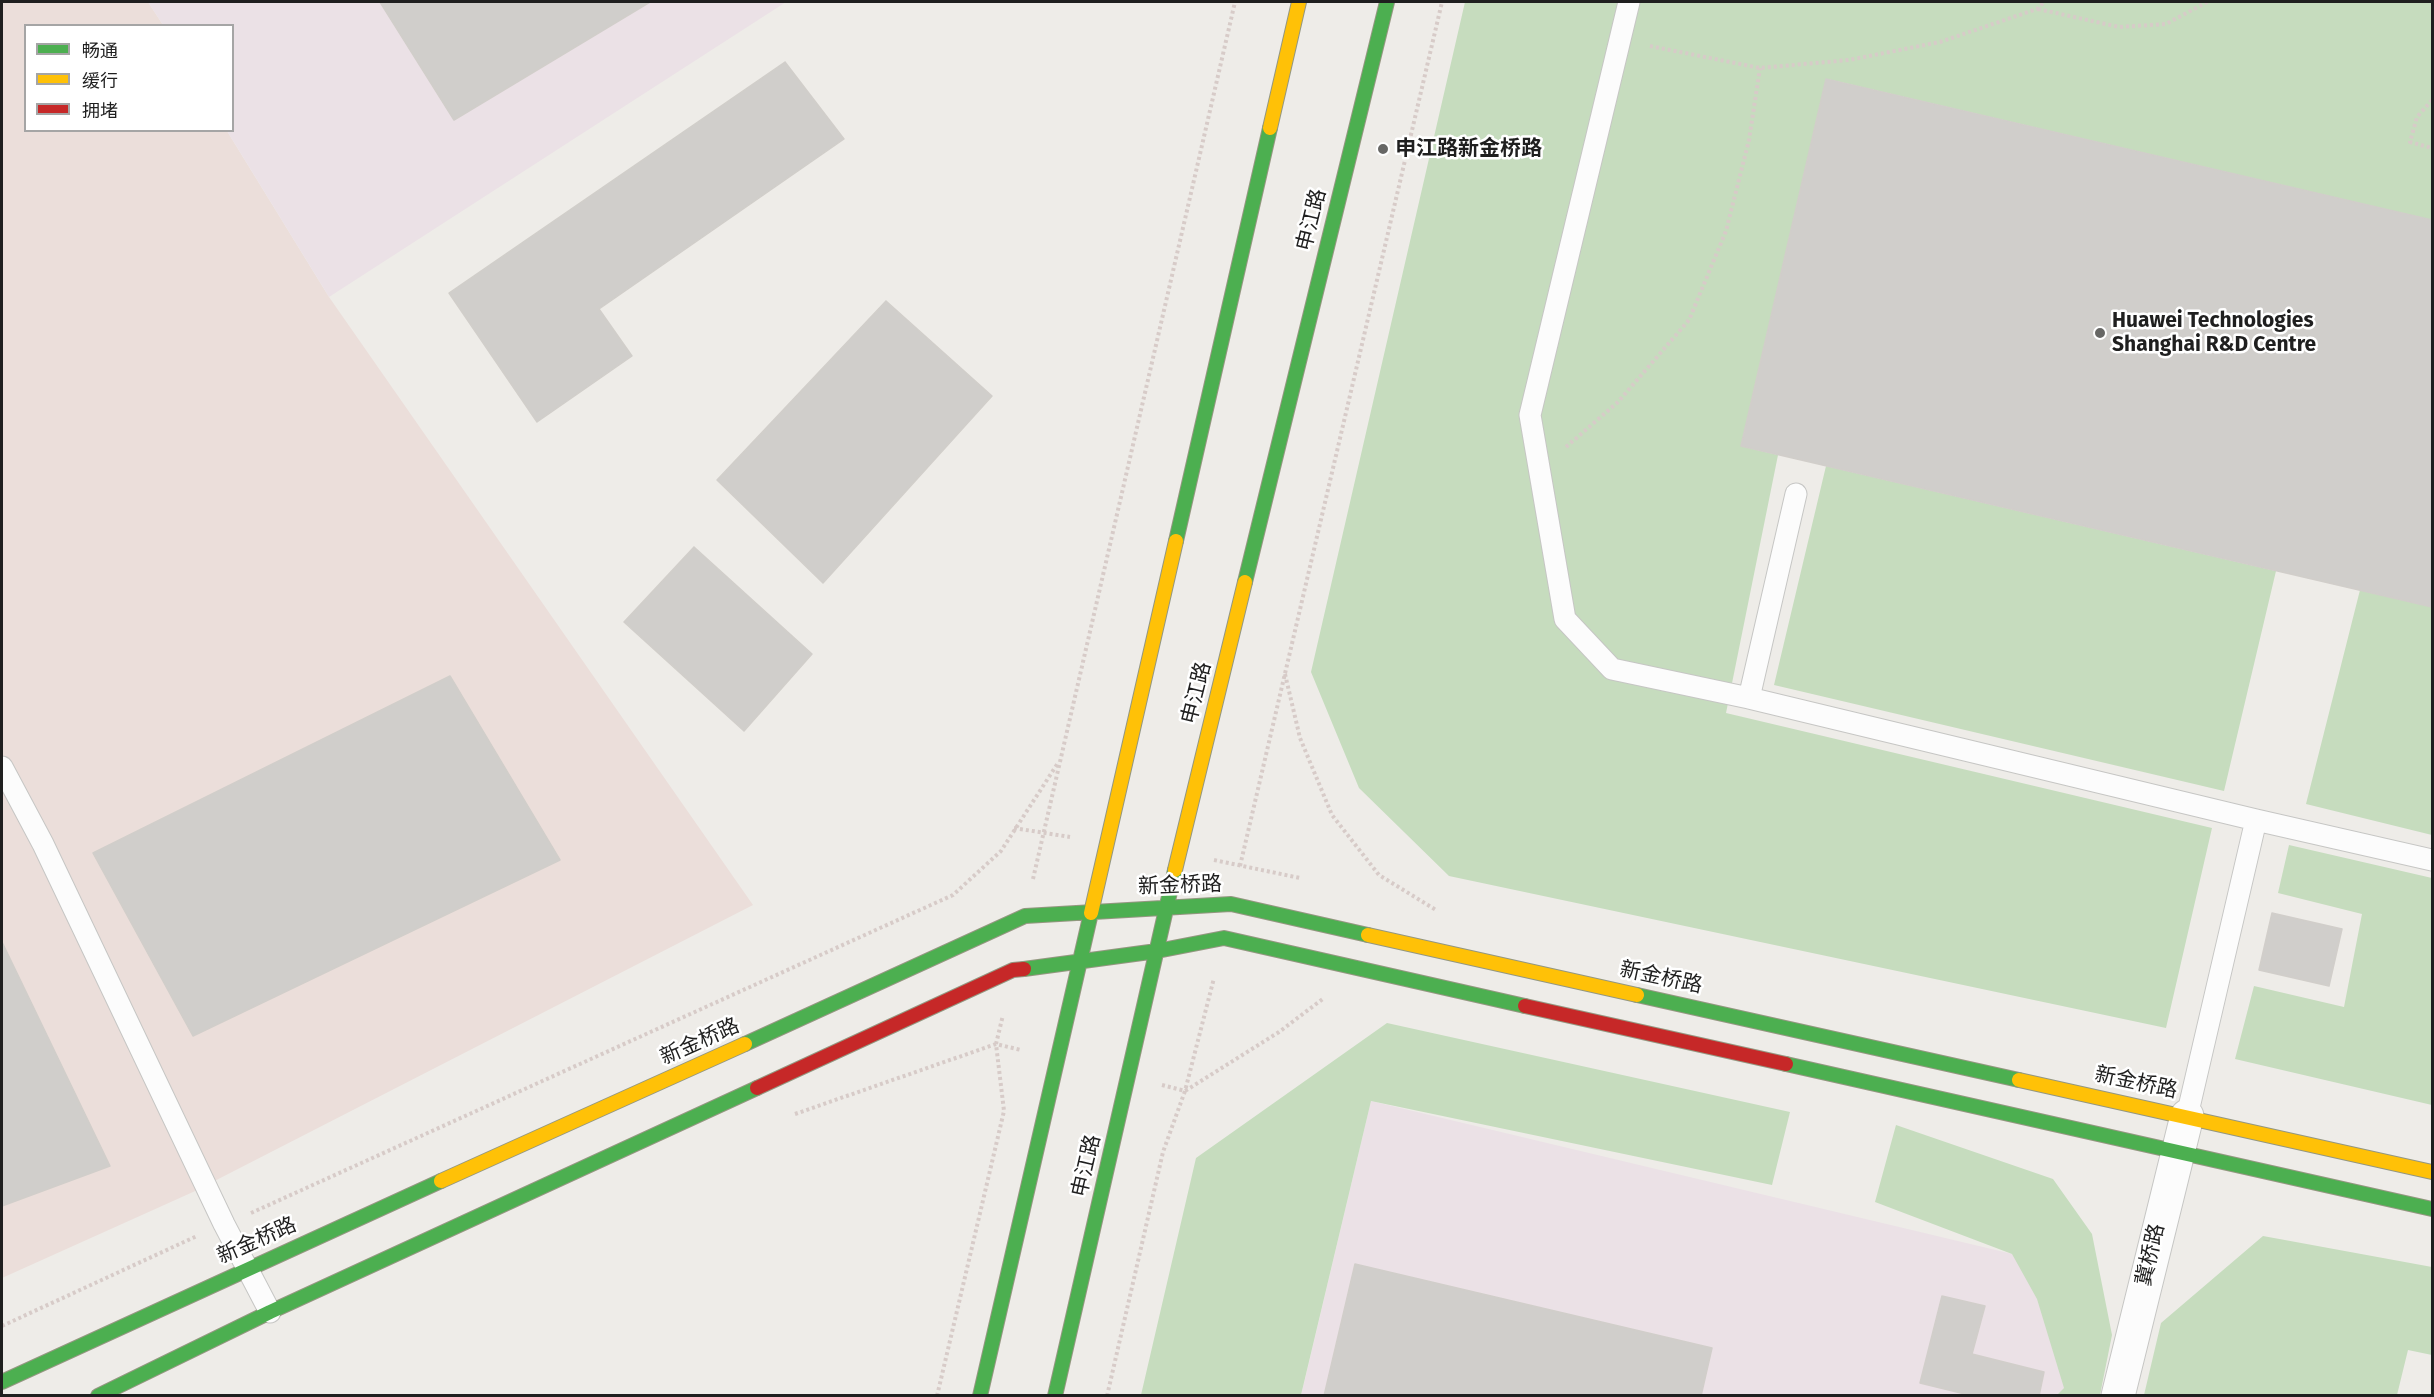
<!DOCTYPE html>
<html>
<head>
<meta charset="utf-8">
<style>
  body { margin:0 }
  #map { position:relative; width:2434px; height:1397px; overflow:hidden; background:#eeece8; font-family:"Fira Sans","Noto Sans SC",sans-serif }
  canvas { display:block }
  .frame { position:absolute; inset:0; border:3px solid #1f1f1f; pointer-events:none }
  .legend { position:absolute; left:24px; top:24px; width:210px; height:108px; box-sizing:border-box; background:#fff; border:2px solid #a5a5a5; margin:0; padding:8px 10px; list-style:none; font-size:18px; color:#1f1f1f }
  .legend li { display:flex; align-items:center; gap:12px; height:30px }
  .legend b { width:30px; border:2px solid #a5a5a5 }
</style>
</head>
<body>
<div id="map">
<canvas width="2434" height="1397"></canvas>
<div class="frame"></div>
<ul class="legend">
<li><b style="height:8px;background:#4caf50"></b>畅通</li>
<li><b style="height:8px;background:#ffc107"></b>缓行</li>
<li><b style="height:8px;background:#c62828"></b>拥堵</li>
</ul>
</div>
<script>
const g = document.querySelector('canvas').getContext('2d');
g.lineJoin = 'round';
function paint(path, color) {
  g.fillStyle = color;
  g.fill(path, 'evenodd');
}
function shape(rows) {
  const path = new Path2D();
  for (const r of rows) {
    path.moveTo(r[0], r[1]);
    for (let i = 2; i < r.length; i += 2) path.lineTo(r[i], r[i + 1]);
  }
  return path;
}
function trace(path, color, width, dash) {
  g.strokeStyle = color;
  g.lineWidth = width;
  g.lineCap = dash ? 'butt' : 'round';
  g.setLineDash(dash || []);
  g.stroke(path);
}
function drawText(font, color, halo, rows, align = 'center') {
  g.font = font + ' "Fira Sans","Noto Sans SC",sans-serif';
  g.lineWidth = 5;
  g.setLineDash([]);
  g.textBaseline = 'middle';
  g.strokeStyle = halo;
  g.fillStyle = color;
  for (const [text, x, y, turn = 0] of rows) {
    g.save();
    g.translate(x, y);
    g.rotate((+turn || 0) * Math.PI / 180);
    g.textAlign = isNaN(turn) ? turn : align;
    if (halo) g.strokeText(text, 0, 0);
    g.fillText(text, 0, 0);
    g.restore();
  }
}
paint(shape([
  [2,2,148,2,163,25,26,26,26,130,227,131,329,297,753,905,193,1192,2,1278]
]), '#ebdeda');
paint(shape([
  [148,2,786,2,329,297,227,131,232,130,232,26,163,25],
  [1371,1101,2092,1273,2063,1395,1301,1396]
]), '#ebe1e6');
paint(shape([
  [1465,2,2432,2,2432,220,1827,79,1741,446,1778,455,1726,713,2212,828,2166,1028,1449,876,1359,788,1311,672],
  [1826,466,2276,571,2224,791,1774,685],
  [2360,590,2432,607,2432,835,2306,804],
  [2289,845,2432,878,2432,1105,2235,1059,2254,986,2344,1007,2362,914,2278,893],
  [1387,1023,1790,1112,1772,1185,1371,1101,1301,1395,1141,1395,1196,1158],
  [1896,1125,2053,1179,2092,1234,2112,1335,2100,1395,2057,1395,2064,1388,2037,1299,2012,1254,1875,1202],
  [2263,1236,2432,1267,2432,1355,2408,1350,2397,1395,2144,1395,2161,1323]
]), '#c6dcbe');
const building = shape([
  [380,2,650,2,454,120,380,2],
  [785,62,844,139,599,309,632,356,537,422,449,293,785,62],
  [1826,79,2432,220,2432,607,1741,446,1826,79],
  [886,301,992,396,823,583,717,480,886,301],
  [694,547,812,654,744,731,624,622,694,547],
  [450,676,560,860,193,1036,93,853,450,676],
  [2272,913,2342,929,2329,986,2259,970,2272,913],
  [2,942,110,1166,2,1206,2,942],
  [1355,1264,1712,1348,1701,1396,1324,1396,1355,1264],
  [1942,1296,1985,1306,1972,1354,2044,1372,2039,1396,1973,1396,1920,1383,1942,1296]
]);
paint(building, '#d0cecb');
trace(building, '#d1ceca', 1.5);
const lane = shape([
  [1629,2,1530,415,1565,619,1612,669,1749,698,2256,820,2432,860],
  [1749,698,1796,494],
  [2,767,43,844,224,1224,270,1312],
  [2187,1116,2256,820]
]);
const street = shape([
  [2118,1396,2187,1116]
]);
const fast = shape([
  [1176,541,1270,128],
  [1245,582,1387,2],
  [1024,969,1157,951,1224,938,1525,1006],
  [1637,995,2019,1080],
  [745,1044,1025,916,1231,904,1368,935],
  [1786,1064,2432,1209],
  [2,1382,441,1181],
  [98,1396,270,1312,757,1088],
  [980,1396,1091,913],
  [1055,1396,1175,870]
]);
const slow = shape([
  [1270,128,1299,2],
  [1175,870,1245,582],
  [1091,913,1176,541],
  [1368,935,1637,995],
  [2019,1080,2432,1172],
  [441,1181,745,1044]
]);
const jam = shape([
  [1525,1006,1786,1064],
  [757,1088,1013,970,1024,969]
]);
trace(lane, '#c6c6c4', 23);
trace(street, '#c6c6c4', 35);
trace(fast, '#949780', 16);
trace(slow, '#949780', 16);
trace(jam, '#949780', 16);
trace(shape([
  [2038,9,2119,27,2166,24,2207,2],
  [1650,46,1760,68,1849,60,1940,42,2037,9,2044,2],
  [2432,100,2417,117,2410,142,2432,148],
  [1566,447,1618,402,1689,320,1726,231,1749,140,1760,68],
  [1285,674,1300,738,1332,815,1379,875,1436,910],
  [1014,828,1070,837],
  [1214,860,1300,878],
  [1240,866,1442,2],
  [1033,879,1235,2],
  [1162,1085,1185,1091,1279,1032,1324,998],
  [795,1114,996,1044,1021,1050],
  [251,1213,953,895,1001,851,1058,763],
  [2,1326,197,1236],
  [937,1396,1004,1111,996,1044,1003,1015],
  [1107,1396,1163,1152,1185,1091,1214,978]
]), '#d7cbc8', 4, [3, 3]);
trace(lane, '#fcfcfc', 21);
trace(street, '#fcfcfc', 33);
trace(fast, '#4caf50', 14);
trace(slow, '#ffc107', 14);
trace(jam, '#c62828', 14);
for (const [x, y, r, color] of [
  [1383,149,6,"#676765"],
  [2100,333,6,"#676765"]
]) {
  const dot = new Path2D();
  dot.arc(x, y, r, 0, 2 * Math.PI);
  g.fillStyle = color;
  g.fill(dot);
  trace(dot, '#fff', 2);
}
drawText('bold 21px', '#1f1f1f', '#fff', [
  ["申江路新金桥路",1395,149],
  ["Huawei Technologies",2112,321],
  ["Shanghai R&D Centre",2112,345]
], 'left');
drawText('21px', '#1f1f1f', '#fff', [
  ["申江路",1312,220,-76],
  ["申江路",1197,693,-76],
  ["新金桥路",1180,886,-2],
  ["新金桥路",1661,978,12],
  ["新金桥路",700,1042,-24],
  ["新金桥路",2136,1083,12],
  ["申江路",1087,1166,-77],
  ["新金桥路",257,1241,-24],
  ["冀桥路",2151,1255,-77]
]);
</script>
</body>
</html>
